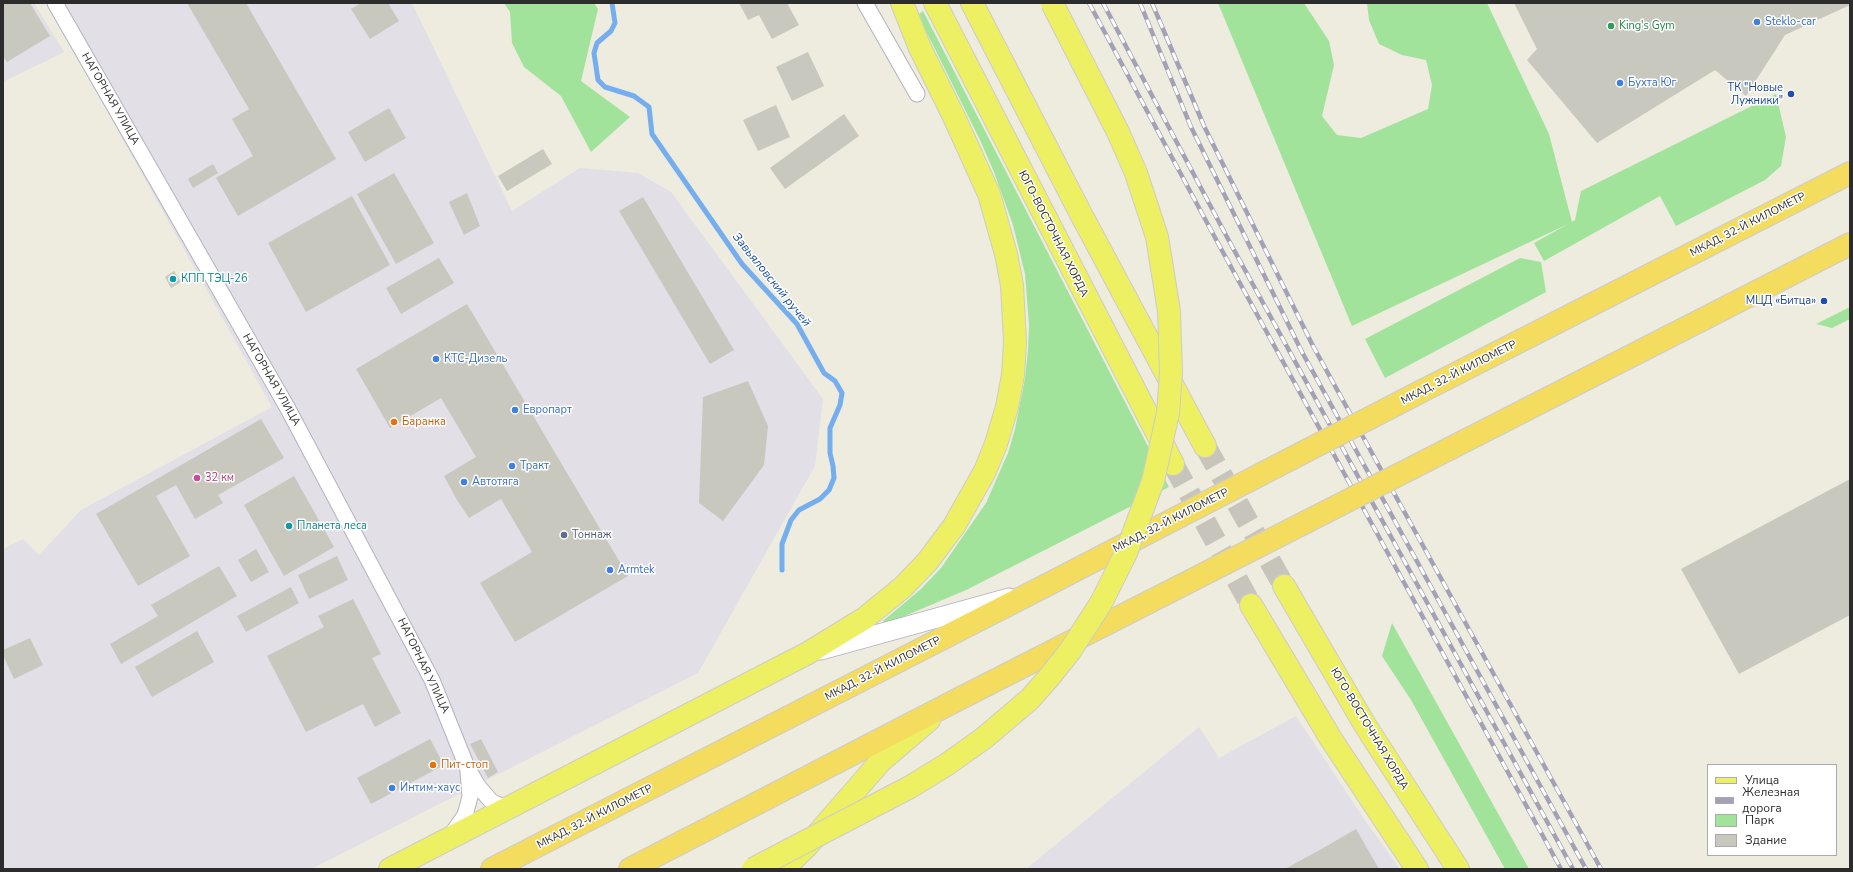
<!DOCTYPE html>
<html>
<head>
<meta charset="utf-8">
<style>
  body { margin:0 }
  #map { position:relative; width:1853px; height:872px; overflow:hidden; background:#eeebdf; font-family:"Nunito Sans",sans-serif }
  canvas { display:block }
  .frame { position:absolute; inset:0; border:4px solid #2c2c2c; pointer-events:none }
  .legend { position:absolute; left:1707px; top:764px; width:130px; height:92px; box-sizing:border-box; background:#fff; border:1px solid #ababab; margin:0; padding:5px 7px; list-style:none; font-size:12px; color:#2c2c2c }
  .legend li { display:flex; align-items:center; gap:8px; height:20px }
  .legend b { width:20px; border:1px solid #ababab }
</style>
</head>
<body>
<div id="map">
<canvas width="1853" height="872"></canvas>
<div class="frame"></div>
<ul class="legend">
<li><b style="height:5px;background:#ecf062"></b>Улица</li>
<li><b style="height:5px;background:#a4a1b6"></b>Железная дорога</li>
<li><b style="height:11px;background:#a2e39c"></b>Парк</li>
<li><b style="height:11px;background:#c9c8be"></b>Здание</li>
</ul>
</div>
<script>
const g = document.querySelector('canvas').getContext('2d');
g.lineJoin = 'round';
function paint(path, color) {
  g.fillStyle = color;
  g.fill(path, 'evenodd');
}
function shape(rows) {
  const path = new Path2D();
  for (const r of rows) {
    path.moveTo(r[0], r[1]);
    for (let i = 2; i < r.length; i += 2) path.lineTo(r[i], r[i + 1]);
  }
  return path;
}
function trace(path, color, width, dash) {
  g.strokeStyle = color;
  g.lineWidth = width;
  g.lineCap = dash ? 'butt' : 'round';
  g.setLineDash(dash || []);
  g.stroke(path);
}
function drawText(font, color, halo, rows, align = 'center') {
  g.font = font + ' "Nunito Sans",sans-serif';
  g.lineWidth = 3;
  g.setLineDash([]);
  g.textBaseline = 'middle';
  g.strokeStyle = halo;
  g.fillStyle = color;
  for (const [text, x, y, turn = 0] of rows) {
    g.save();
    g.translate(x, y);
    g.rotate((+turn || 0) * Math.PI / 180);
    g.textAlign = isNaN(turn) ? turn : align;
    if (halo) g.strokeText(text, 0, 0);
    g.fillText(text, 0, 0);
    g.restore();
  }
}
paint(shape([
  [3,3,34,3,64,52,3,82],
  [49,3,412,3,512,211,580,168,638,173,671,192,823,399,815,466,698,673,311,869,3,869,3,549,23,539,39,555,81,510,272,407,64,34],
  [1296,716,1364,819,1400,869,1026,869,1199,727,1219,758]
]), '#e3dfe6');
paint(shape([
  [504,3,594,3,598,9,581,81,630,117,591,152,561,96,524,67,512,43,510,12],
  [1218,3,1304,3,1329,41,1334,65,1322,116,1337,135,1361,138,1428,109,1432,85,1426,60,1402,55,1379,44,1369,20,1367,3,1487,3,1549,134,1572,222,1575,220,1581,191,1776,94,1786,137,1781,166,1765,180,1676,226,1660,196,1544,261,1534,243,1568,224,1352,326],
  [923,11,1169,487,966,590,886,624,883,621,921,589,941,568,986,503,1008,453,1015,429,1025,378,1028,350,1029,325,1025,274,1013,225,994,172,980,140,922,23,919,14],
  [1520,258,1541,262,1546,292,1385,378,1365,339],
  [1850,307,1850,319,1832,328,1816,324],
  [1392,623,1529,869,1505,869,1411,700,1382,656]
]), '#a2e39c');
trace(shape([
  [612,3,615,23,611,31,597,43,594,53,598,80,605,87,634,96,649,107,652,134,742,264,797,324,824,373,835,381,842,393,840,405,830,428,830,453,833,466,834,478,829,490,820,499,799,510,791,520,782,544,782,570]
]), '#74aeee', 5);
paint(shape([
  [3,3,30,3,50,36,7,62,3,56],
  [187,3,246,3,336,159,238,216,216,178,253,156,232,119,249,109],
  [361,3,388,3,399,21,370,39,351,9],
  [739,3,787,3,799,25,772,39,759,15,748,20],
  [1514,3,1850,3,1850,5,1785,35,1746,96,1715,70,1597,143,1527,60,1537,49],
  [808,52,824,86,792,101,776,67],
  [776,105,790,137,758,151,743,120],
  [389,108,406,138,365,162,348,132],
  [844,114,859,136,785,189,770,168],
  [543,149,552,164,507,191,498,176],
  [213,164,218,173,193,188,188,179],
  [394,173,434,243,396,264,357,194],
  [467,193,480,226,464,235,449,202],
  [352,196,390,265,306,312,268,243],
  [643,197,734,350,710,364,619,211],
  [439,258,454,283,401,314,386,288],
  [174,271,181,282,171,288,165,277],
  [467,304,628,576,515,642,480,583,532,552,501,499,469,518,457,500,444,476,476,457,441,398,390,428,356,369],
  [748,381,768,426,764,465,723,521,699,503,703,397],
  [261,419,284,458,218,495,223,503,195,519,176,485,156,496,190,556,138,586,96,514],
  [294,476,334,547,284,576,244,505],
  [1850,479,1850,615,1739,674,1681,569],
  [256,549,269,572,251,582,238,560],
  [337,556,348,580,309,599,298,575],
  [219,566,237,596,121,664,110,644,158,616,151,605],
  [291,587,299,603,246,632,237,616],
  [353,599,381,654,372,658,401,713,375,727,363,704,306,732,267,656,324,627,318,616],
  [197,631,214,662,152,697,135,667],
  [30,638,43,665,14,679,3,655,3,650],
  [430,739,444,765,371,804,357,778],
  [481,739,498,772,488,778,470,744],
  [1356,829,1379,869,1285,869,1325,847]
]), '#c9c8be');
trace(shape([
  [1205,446,1284,586],
  [1173,464,1251,605]
]), '#c7c5bb', 22, [22, 11]);
const minor = shape([
  [55,3,287,407,432,680,467,767,478,786,491,801,496,804,503,806,514,804],
  [865,3,917,94],
  [451,835,465,815,470,797,468,772]
]);
const tertiary = shape([
  [821,650,1009,598]
]);
const primary = shape([
  [935,3,1173,464],
  [972,3,1082,216,1205,446],
  [1284,586,1365,725,1458,869],
  [1251,605,1331,739,1417,869],
  [390,869,808,653,865,618,903,587,927,562,954,526,985,471,996,444,1007,407,1013,375,1015,342,1012,285,1006,254,989,194,955,119,920,48,902,3],
  [783,869,807,846,880,762,929,720]
]);
const trunk = shape([
  [1422,391,1850,173],
  [1451,448,1850,244],
  [492,869,1039,589,1275,467],
  [630,869,951,703,1304,523]
]);
trace(minor, '#b3b2bf', 17);
trace(tertiary, '#b3b2bf', 21);
trace(primary, '#ccc', 24);
trace(trunk, '#ccc', 24);
trace(minor, '#fff', 15);
trace(tertiary, '#fff', 19);
trace(primary, '#ecf062', 22);
trace(trunk, '#f4dd5e', 22);
const rail = shape([
  [1089,3,1219,245,1561,869],
  [1103,3,1228,239,1573,869],
  [1140,3,1191,127,1302,352,1586,869],
  [1152,3,1204,126,1313,346,1601,869]
]);
trace(rail, '#a4a1b6', 4.5);
trace(rail, '#fff', 3, [9]);
const primaryBridge = shape([
  [753,869,910,787,946,765,984,738,1030,699,1051,675,1070,651,1101,603,1126,553,1153,481,1168,413,1171,373,1169,311,1157,237,1136,173,1118,132,1052,3]
]);
const trunkBridge = shape([
  [1275,467,1422,391],
  [1304,523,1451,448]
]);
trace(primaryBridge, '#ccc', 24, []);
trace(trunkBridge, '#ccc', 24, []);
trace(primaryBridge, '#ecf062', 22);
trace(trunkBridge, '#f4dd5e', 22);
for (const [x, y, r, color] of [
  [1757,22,4,"#3f7fe0"],
  [1611,26,4,"#2e9e5b"],
  [1620,83,4,"#3f7fe0"],
  [1791,94,4,"#1a4fb4"],
  [173,279,4,"#0f9aa8"],
  [1824,301,4,"#1a4fb4"],
  [436,359,4,"#3f7fe0"],
  [515,410,4,"#3f7fe0"],
  [394,422,4,"#e8710a"],
  [512,466,4,"#3f7fe0"],
  [197,478,4,"#d1479c"],
  [464,482,4,"#3f7fe0"],
  [289,526,4,"#0f9aa8"],
  [564,535,4,"#5c6f8a"],
  [610,570,4,"#3f7fe0"],
  [433,765,4,"#e8710a"],
  [392,788,4,"#3f7fe0"]
]) {
  const dot = new Path2D();
  dot.arc(x, y, r, 0, 2 * Math.PI);
  g.fillStyle = color;
  g.fill(dot);
  trace(dot, '#fff', 1.5);
}
drawText('11px', '#366cbe', '#fff', [
  ["Steklo-car",1765,22],
  ["Бухта Юг",1628,83],
  ["КТС-Дизель",444,359],
  ["Европарт",523,410],
  ["Тракт",520,466],
  ["Автотяга",472,482],
  ["Armtek",618,570],
  ["Интим-хаус",400,788]
], 'left');
drawText('11px', '#27864d', '#fff', [
  ["King's Gym",1619,26]
], 'left');
drawText('11px', '#164399', '#fff', [
  ["ТК \"Новые",1783,88],
  ["Лужники\"",1783,101],
  ["МЦД «Битца»",1816,301]
], 'right');
drawText('11px', '#2c2c2c', '#fff', [
  ["НАГОРНАЯ УЛИЦА",110,99,60],
  ["МКАД, 32-Й КИЛОМЕТР",1748,225,-27],
  ["ЮГО-ВОСТОЧНАЯ ХОРДА",1053,234,63],
  ["МКАД, 32-Й КИЛОМЕТР",1459,373,-27],
  ["НАГОРНАЯ УЛИЦА",271,380,60],
  ["МКАД, 32-Й КИЛОМЕТР",1171,521,-27],
  ["НАГОРНАЯ УЛИЦА",423,666,64],
  ["МКАД, 32-Й КИЛОМЕТР",883,669,-27],
  ["ЮГО-ВОСТОЧНАЯ ХОРДА",1369,729,59],
  ["МКАД, 32-Й КИЛОМЕТР",595,817,-27]
]);
drawText('11px', '#0d838f', '#fff', [
  ["КПП ТЭЦ-26",181,279],
  ["Планета леса",297,526]
], 'left');
drawText('11px', '#c56008', '#fff', [
  ["Баранка",402,422],
  ["Пит-стоп",441,765]
], 'left');
drawText('11px', '#b23c85', '#fff', [
  ["32 км",205,478]
], 'left');
drawText('11px', '#4e5e75', '#fff', [
  ["Тоннаж",572,535]
], 'left');
drawText('italic 12px', '#0f489e', '#fff', [
  ["Завьяловский ручей",771,280,51]
]);
</script>
</body>
</html>
